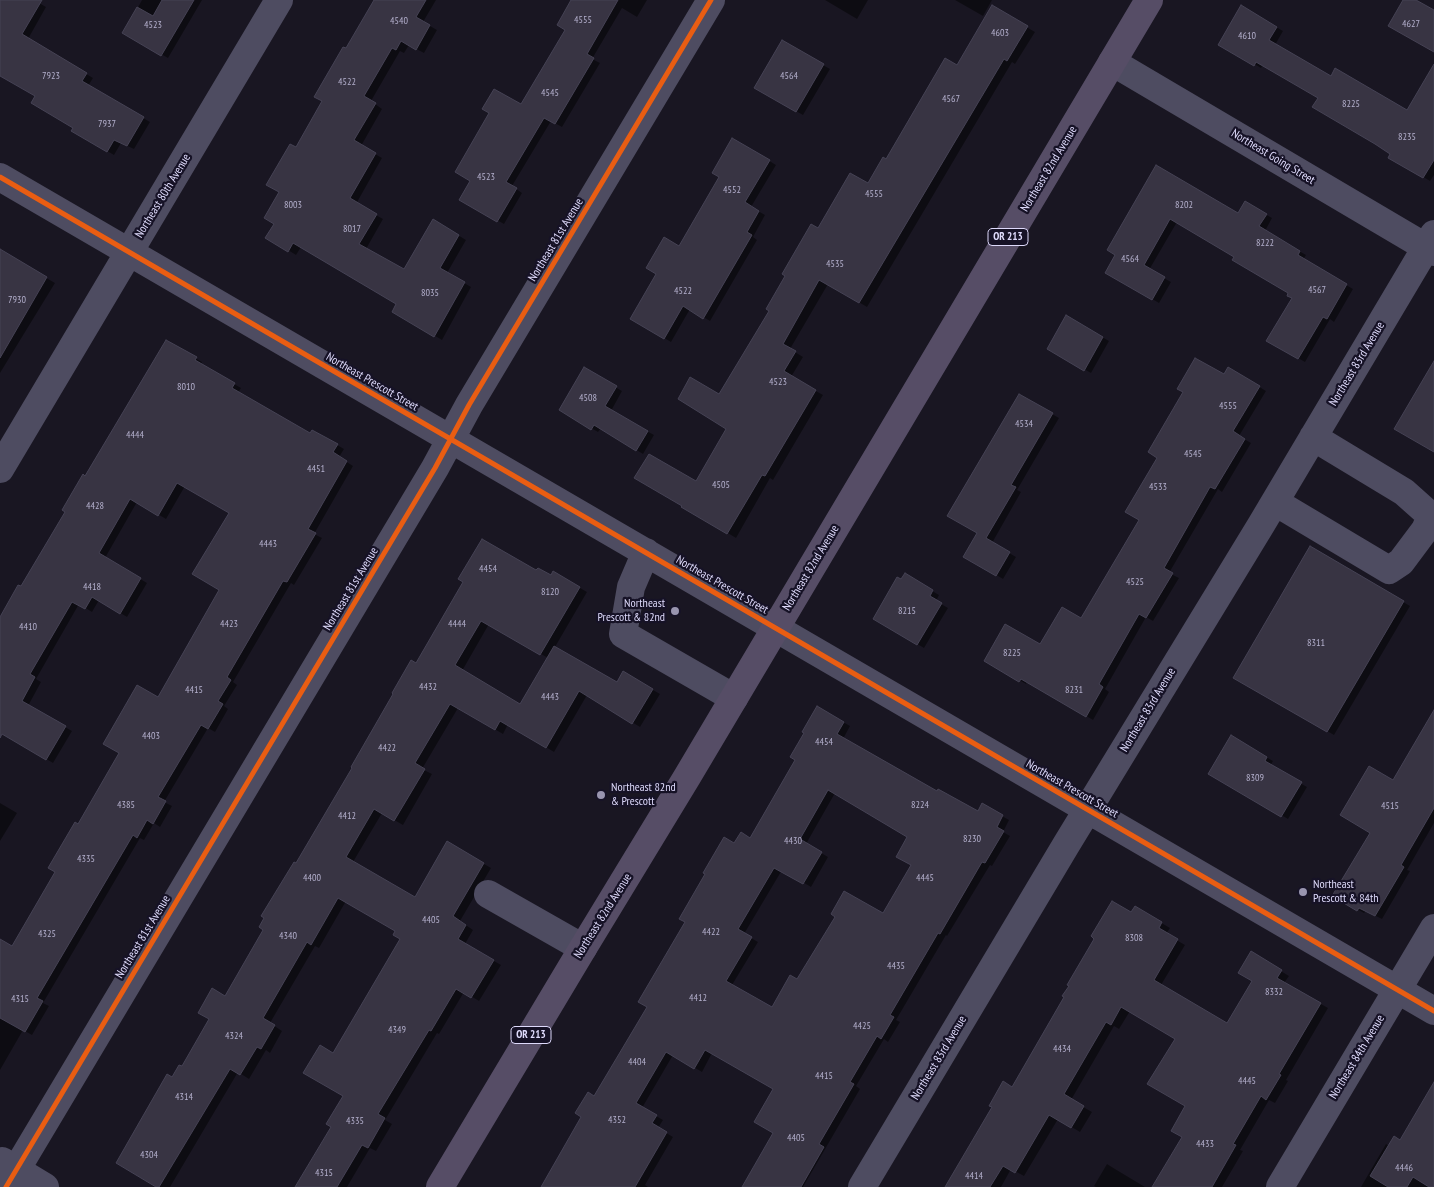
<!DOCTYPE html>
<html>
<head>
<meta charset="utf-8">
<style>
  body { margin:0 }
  canvas { display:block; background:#191622 }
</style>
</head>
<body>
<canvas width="1434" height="1187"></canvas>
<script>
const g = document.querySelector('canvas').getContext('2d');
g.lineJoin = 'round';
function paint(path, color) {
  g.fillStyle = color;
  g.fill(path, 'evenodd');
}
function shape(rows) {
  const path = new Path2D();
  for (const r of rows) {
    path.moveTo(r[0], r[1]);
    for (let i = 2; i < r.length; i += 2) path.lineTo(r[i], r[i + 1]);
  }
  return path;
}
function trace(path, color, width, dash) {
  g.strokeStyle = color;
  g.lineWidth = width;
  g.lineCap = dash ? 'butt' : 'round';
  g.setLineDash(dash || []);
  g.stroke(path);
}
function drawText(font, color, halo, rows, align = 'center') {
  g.font = font + ' "PT Sans Narrow",sans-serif';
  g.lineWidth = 4.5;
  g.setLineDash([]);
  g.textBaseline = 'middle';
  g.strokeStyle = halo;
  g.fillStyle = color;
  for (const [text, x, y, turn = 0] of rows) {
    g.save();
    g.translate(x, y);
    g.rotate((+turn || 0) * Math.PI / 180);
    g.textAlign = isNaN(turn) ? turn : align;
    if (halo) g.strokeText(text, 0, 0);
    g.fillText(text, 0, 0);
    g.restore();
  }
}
paint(shape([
  [6,0,34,0,46,7,28,39,93,78,88,86,150,122,134,149,121,143,114,155,73,131,75,128,37,96,0,74,0,10],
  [142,0,202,0,168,58,124,33],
  [375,0,436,0,423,22,437,30,424,53,409,45,404,53,400,51,371,101,382,109,361,146,382,158,356,204,383,219,366,249,404,271,433,220,466,240,447,273,471,287,442,340,393,311,398,304,301,247,296,255,267,237,276,223,281,192,296,149,324,101,346,50],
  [572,0,647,0,637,17,622,8,592,59,600,63,562,127,551,121,512,186,522,193,504,224,461,200,521,106,567,30],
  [825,0,868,0,857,19],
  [955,0,992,0,983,16],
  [992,7,1035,32,1015,64,1012,62,867,307,828,284,790,349,803,357,791,377,823,395,773,480,770,478,736,538,683,506,728,429,720,396,818,230,869,185,957,66],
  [1241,7,1283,31,1275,45,1331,78,1407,112,1434,66,1434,175,1430,181,1390,157,1392,153,1320,97,1263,65,1261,68,1220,44],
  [782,42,830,69,803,115,755,88],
  [733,139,776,165,751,207,765,215,753,237,757,240,710,321,690,309,671,342,632,319,658,274,679,248,720,177],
  [1156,167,1239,215,1246,203,1272,218,1265,231,1306,255,1303,260,1353,289,1334,322,1330,319,1305,362,1268,341,1293,298,1290,293,1236,257,1177,222,1149,270,1171,282,1159,303,1106,272,1117,255],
  [0,251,55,283,0,373],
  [1067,317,1109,341,1091,373,1049,349],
  [166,341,202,362,201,365,241,388,238,393,311,434,313,431,344,449,339,457,353,466,314,534,322,538,294,585,291,583,233,682,237,685,224,706,228,709,215,732,208,728,164,802,172,806,160,827,154,823,144,840,140,838,43,1003,49,1006,32,1035,23,1030,0,1070,0,940,13,948,57,872,78,825,158,699,221,590,231,512,185,486,166,519,137,502,105,558,147,583,127,617,99,600,92,612,79,604,36,679,41,682,28,706,72,731,53,763,3,733,0,738,0,619,21,588],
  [1228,368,1266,391,1239,436,1251,443,1222,492,1218,489,1169,573,1179,578,1153,621,1146,617,1105,689,1109,692,1093,720,1028,681,1026,684,986,660,1041,646,1082,620],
  [584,369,622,391,611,411,654,435,643,454,601,428,598,432,560,410],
  [1020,396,1059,418,1017,490,1021,492,992,543,1016,557,1003,579,965,556,979,532],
  [1311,548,1410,606,1334,735,1235,677],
  [537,572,551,577,554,573,587,592,555,647,617,684,624,673,660,694,640,727,587,695,554,752,508,724,503,734,458,708,422,769,432,774,403,825,382,813,353,862,416,898,448,843,491,868,460,921,473,930,465,944,501,965,479,1001,464,992,439,1034,437,1033,385,1120,392,1124,376,1151,370,1148,347,1187,297,1187,332,1126,344,1095,334,1054,401,939,397,931,346,901,319,948,315,946,270,1023,282,1031,270,1053,266,1050,249,1079,238,1072,170,1187,159,1187,172,1079,182,1068,225,997,265,929,297,865,416,665],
  [489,624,548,658,520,706,462,671],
  [905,575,939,595,936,601,948,608,924,648,875,619],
  [817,707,850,726,843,739,937,793,978,812,982,805,1009,820,1003,832,1010,836,992,866,990,865,947,936,946,935,896,1020,900,1022,888,1042,884,1039,856,1086,860,1089,803,1187,743,1187,775,1132,775,1089,712,1053,702,1072,673,1055,642,1108,663,1120,658,1128,673,1137,645,1185,648,1187,542,1187,648,1006,735,845,751,840,797,760],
  [835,793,909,837,912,865,883,915,798,981,772,1009,732,985,758,942,744,934,782,870,811,887,828,857,806,844],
  [1434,712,1434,823,1407,870,1410,871,1382,919,1366,911,1364,913,1334,896,1371,832,1393,781],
  [1231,737,1273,761,1270,766,1307,787,1288,819,1210,773],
  [0,803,17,813,0,841],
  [1136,908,1170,928,1166,934,1185,945,1161,985,1228,1024,1254,981,1251,953,1289,976,1284,983,1328,1008,1286,1080,1288,1081,1275,1103,1269,1100,1240,1150,1243,1151,1222,1187,1153,1187,1183,1137,1187,1106,1177,1038,1130,1011,1119,1029,1114,1026,1071,1100,1092,1112,1080,1132,1058,1119,1024,1176,1011,1169,1001,1187,946,1187],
  [1434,1085,1434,1187,1361,1187,1386,1144,1389,1146,1401,1141],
  [1107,1164,1115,1169,1145,1187,1096,1187,1094,1186]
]), '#0007');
const building = shape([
  [0,0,42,0,22,34,87,73,82,81,144,117,127,146,114,140,107,152,71,131,73,128,31,103,35,96,0,76,0,0],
  [162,0,194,0,161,56,122,33,137,7,153,16,162,0],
  [374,0,426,0,416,17,430,25,416,50,401,41,396,50,392,48,364,96,376,103,354,140,376,153,350,198,377,214,359,244,404,269,433,219,459,235,440,268,465,282,434,337,392,312,396,304,293,243,288,252,265,238,274,224,264,218,279,192,266,185,290,144,296,147,322,101,314,97,343,47,346,48,374,0],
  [571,0,618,0,587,54,594,58,555,124,544,118,506,182,517,188,497,222,459,200,470,181,455,172,489,113,482,109,494,89,521,104,565,30,557,25,571,0],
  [1403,0,1416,0,1434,10,1434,52,1388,26,1403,0],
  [992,5,1028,26,1007,61,1004,59,859,303,819,280,783,344,796,351,784,371,816,390,765,476,762,475,727,534,681,507,682,506,634,478,649,454,696,481,726,429,678,399,690,377,719,394,769,311,766,309,785,276,782,274,811,224,818,228,850,173,868,183,883,157,886,159,945,58,957,65,992,5],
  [1241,5,1277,27,1269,40,1331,76,1335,68,1407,110,1434,64,1434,160,1423,178,1388,158,1390,154,1375,144,1312,107,1318,98,1256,62,1254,66,1218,45,1241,5],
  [782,40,824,64,796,112,754,88,782,40],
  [732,138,770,160,745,202,759,211,747,232,752,235,703,319,683,306,664,339,630,319,656,274,646,268,664,237,679,246,719,177,712,173,732,138],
  [1156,165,1238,213,1245,201,1267,214,1259,226,1300,251,1298,255,1347,284,1327,319,1323,317,1298,359,1266,341,1292,298,1287,296,1288,293,1232,260,1234,257,1170,219,1144,265,1165,277,1152,300,1105,273,1115,255,1107,250,1156,165],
  [0,249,47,277,0,358,0,249],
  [1066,315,1103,337,1084,371,1047,349,1066,315],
  [166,340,197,357,195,360,235,383,232,388,310,433,312,430,338,444,333,452,347,461,308,529,316,533,287,582,283,581,227,677,231,680,218,701,223,704,208,729,201,725,158,797,166,801,153,824,147,820,137,838,133,835,37,998,43,1001,25,1032,0,1018,0,939,12,946,55,872,48,868,75,822,78,824,119,753,103,744,137,685,158,697,219,590,192,574,229,513,177,483,158,516,130,499,99,553,141,578,120,614,92,597,85,609,72,602,30,674,35,677,22,701,66,726,46,760,2,734,0,738,0,617,18,585,21,586,65,512,62,510,83,474,85,476,166,340],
  [1195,358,1224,374,1228,367,1260,386,1233,431,1245,439,1215,489,1210,487,1164,568,1173,573,1146,618,1139,614,1099,684,1103,687,1086,717,1021,679,1019,682,984,661,1005,624,1040,644,1062,607,1081,618,1139,520,1125,512,1157,458,1148,452,1183,392,1177,389,1195,358],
  [1434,361,1434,452,1394,429,1434,361],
  [584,367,617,386,605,406,648,431,636,451,594,425,591,430,559,410,584,367],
  [1019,394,1053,413,1011,485,1016,487,986,538,1010,552,996,576,963,557,977,533,947,516,1019,394],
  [482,539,536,570,538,568,551,575,553,571,580,587,540,655,481,621,455,665,520,704,554,646,617,682,623,671,653,689,632,724,579,691,546,748,500,721,495,730,450,704,415,763,425,769,394,821,374,809,346,857,415,897,447,841,484,863,453,916,466,925,458,939,494,960,471,998,456,989,431,1031,429,1030,378,1114,385,1118,368,1148,362,1145,337,1187,295,1187,331,1127,326,1124,343,1096,303,1073,320,1045,333,1053,400,939,393,935,395,931,338,898,311,945,307,942,263,1018,275,1025,261,1049,257,1047,240,1075,230,1069,159,1187,156,1187,116,1163,167,1074,172,1077,179,1065,182,1066,209,1019,198,1013,212,988,225,996,263,930,259,927,264,918,261,916,294,862,296,863,352,768,351,767,393,694,392,693,411,660,416,663,463,582,458,579,482,539],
  [1310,546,1404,601,1327,732,1233,678,1310,546],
  [905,573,933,590,930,596,942,603,917,645,873,619,897,577,901,579,905,573],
  [817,706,844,722,837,734,937,791,938,789,978,811,982,803,1003,815,997,827,1004,831,985,863,982,862,940,934,938,933,890,1015,894,1017,881,1039,877,1036,850,1082,854,1084,819,1144,824,1147,801,1187,742,1187,773,1133,754,1122,773,1089,705,1050,694,1069,666,1052,636,1103,657,1115,652,1123,667,1132,635,1187,541,1187,581,1117,575,1113,588,1092,594,1096,647,1007,638,1002,685,922,679,919,705,874,703,873,724,837,734,843,741,832,750,838,795,760,790,757,804,733,802,732,817,706],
  [828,790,907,837,896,857,911,865,883,913,844,891,831,914,835,917,797,979,790,975,772,1007,726,981,752,937,738,929,774,868,803,884,822,852,800,839,828,790],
  [1434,710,1434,808,1401,865,1404,867,1375,916,1359,908,1357,911,1332,896,1370,833,1340,815,1369,766,1393,780,1434,710],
  [1231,735,1267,757,1265,761,1302,782,1281,817,1208,774,1231,735],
  [1112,901,1131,912,1135,906,1162,922,1159,928,1178,939,1154,980,1227,1023,1252,981,1238,973,1251,951,1282,970,1277,978,1321,1003,1279,1074,1281,1075,1266,1100,1261,1096,1233,1144,1236,1145,1212,1187,1152,1187,1182,1137,1171,1131,1185,1106,1147,1084,1175,1039,1121,1007,1111,1025,1106,1022,1064,1094,1084,1106,1071,1128,1049,1115,1015,1173,1003,1166,990,1187,945,1187,992,1107,989,1106,1003,1081,1012,1087,1064,997,1062,996,1069,986,1067,985,1094,939,1091,936,1112,901],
  [1434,1082,1434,1187,1429,1187,1413,1177,1407,1187,1388,1187,1370,1176,1394,1136,1400,1140,1434,1082]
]);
paint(building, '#383443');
trace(building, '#454254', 1);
trace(shape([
  [1112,62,1434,252],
  [0,177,1434,1011],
  [0,469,279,0],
  [1275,502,1389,570,1401,562,1425,530,1431,516,1404,492,1313,437],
  [646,552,631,587,623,634,734,698],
  [488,894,583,948],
  [2,1161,45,1187],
  [6,1187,435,468,469,405,711,0],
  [862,1187,1066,845,1261,525,1434,234],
  [1280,1187,1434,928]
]), '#4e4c61', 28);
trace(shape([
  [440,1187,583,948,687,777,1149,0]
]), '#564d66', 28);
trace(shape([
  [0,177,1434,1011],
  [6,1187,435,468,469,405,711,0]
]), '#e95d12', 5);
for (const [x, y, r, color] of [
  [675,611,5,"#9995af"],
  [601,795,5,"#9995af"],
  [1303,892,5,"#9995af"]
]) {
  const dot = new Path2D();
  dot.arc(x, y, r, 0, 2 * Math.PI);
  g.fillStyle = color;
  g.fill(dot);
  trace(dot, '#161226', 2);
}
drawText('10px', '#b4b0cd', null, [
  ["4555",583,20],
  ["4540",399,21],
  ["4627",1411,24],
  ["4523",153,25],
  ["4603",1000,33],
  ["4610",1247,36],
  ["7923",51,76],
  ["4564",789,76],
  ["4522",347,82],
  ["4545",550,93],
  ["4567",951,99],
  ["8225",1351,104],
  ["7937",107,124],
  ["8235",1407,137],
  ["4523",486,177],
  ["4552",732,190],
  ["4555",874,194],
  ["8003",293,205],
  ["8202",1184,205],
  ["8017",352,229],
  ["8222",1265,243],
  ["4564",1130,259],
  ["4535",835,264],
  ["4567",1317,290],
  ["4522",683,291],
  ["8035",430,293],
  ["7930",17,300],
  ["4523",778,382],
  ["8010",186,387],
  ["4508",588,398],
  ["4555",1228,406],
  ["4534",1024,424],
  ["4444",135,435],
  ["4545",1193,454],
  ["4451",316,469],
  ["4505",721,485],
  ["4533",1158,487],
  ["4428",95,506],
  ["4443",268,544],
  ["4454",488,569],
  ["4525",1135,582],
  ["4418",92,587],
  ["8120",550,592],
  ["8215",907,611],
  ["4423",229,624],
  ["4444",457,624],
  ["4410",28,627],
  ["8311",1316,643],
  ["8225",1012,653],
  ["4432",428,687],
  ["4415",194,690],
  ["8231",1074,690],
  ["4443",550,697],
  ["4403",151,736],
  ["4454",824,742],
  ["4422",387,748],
  ["8309",1255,778],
  ["4385",126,805],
  ["8224",920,805],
  ["4515",1390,806],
  ["4412",347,816],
  ["8230",972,839],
  ["4430",793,841],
  ["4335",86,859],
  ["4400",312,878],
  ["4445",925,878],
  ["4405",431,920],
  ["4422",711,932],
  ["4325",47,934],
  ["4340",288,936],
  ["8308",1134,938],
  ["4435",896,966],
  ["8332",1274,992],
  ["4412",698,998],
  ["4315",20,999],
  ["4425",862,1026],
  ["4349",397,1030],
  ["4324",234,1036],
  ["4434",1062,1049],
  ["4404",637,1062],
  ["4415",824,1076],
  ["4445",1247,1081],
  ["4314",184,1097],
  ["4352",617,1120],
  ["4335",355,1121],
  ["4405",796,1138],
  ["4433",1205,1144],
  ["4304",149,1155],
  ["4446",1404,1168],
  ["4315",324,1173],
  ["4414",974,1176]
]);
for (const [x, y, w] of [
  [1008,237,40],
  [531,1035,40]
]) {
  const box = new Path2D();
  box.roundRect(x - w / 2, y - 8.5, w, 17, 4);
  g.fillStyle = '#161226';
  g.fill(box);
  trace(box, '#dedafb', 1);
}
drawText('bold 11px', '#dedafb', null, [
  ["OR 213",1008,237],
  ["OR 213",531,1035]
]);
drawText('12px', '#dedafb', '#161226', [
  ["Northeast Going Street",1273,157,31],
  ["Northeast 82nd Avenue",1049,169,-59],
  ["Northeast 80th Avenue",163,196,-59],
  ["Northeast 81st Avenue",556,240,-59],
  ["Northeast 83rd Avenue",1357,364,-59],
  ["Northeast Prescott Street",372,382,30],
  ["Northeast 82nd Avenue",811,568,-59],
  ["Northeast Prescott Street",722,585,30],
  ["Northeast 81st Avenue",351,589,-59],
  ["Northeast 83rd Avenue",1148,710,-59],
  ["Northeast Prescott Street",1072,789,30],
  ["Northeast 82nd Avenue",603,916,-58],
  ["Northeast 81st Avenue",143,937,-59],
  ["Northeast 84th Avenue",1357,1057,-59],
  ["Northeast 83rd Avenue",939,1058,-59]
]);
drawText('12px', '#dedafb', '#161226', [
  ["Northeast",665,604,"right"],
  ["Prescott & 82nd",665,618,"right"],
  ["Northeast 82nd",611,788],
  ["& Prescott",611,802],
  ["Northeast",1313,885],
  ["Prescott & 84th",1313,899]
], 'left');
</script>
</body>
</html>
